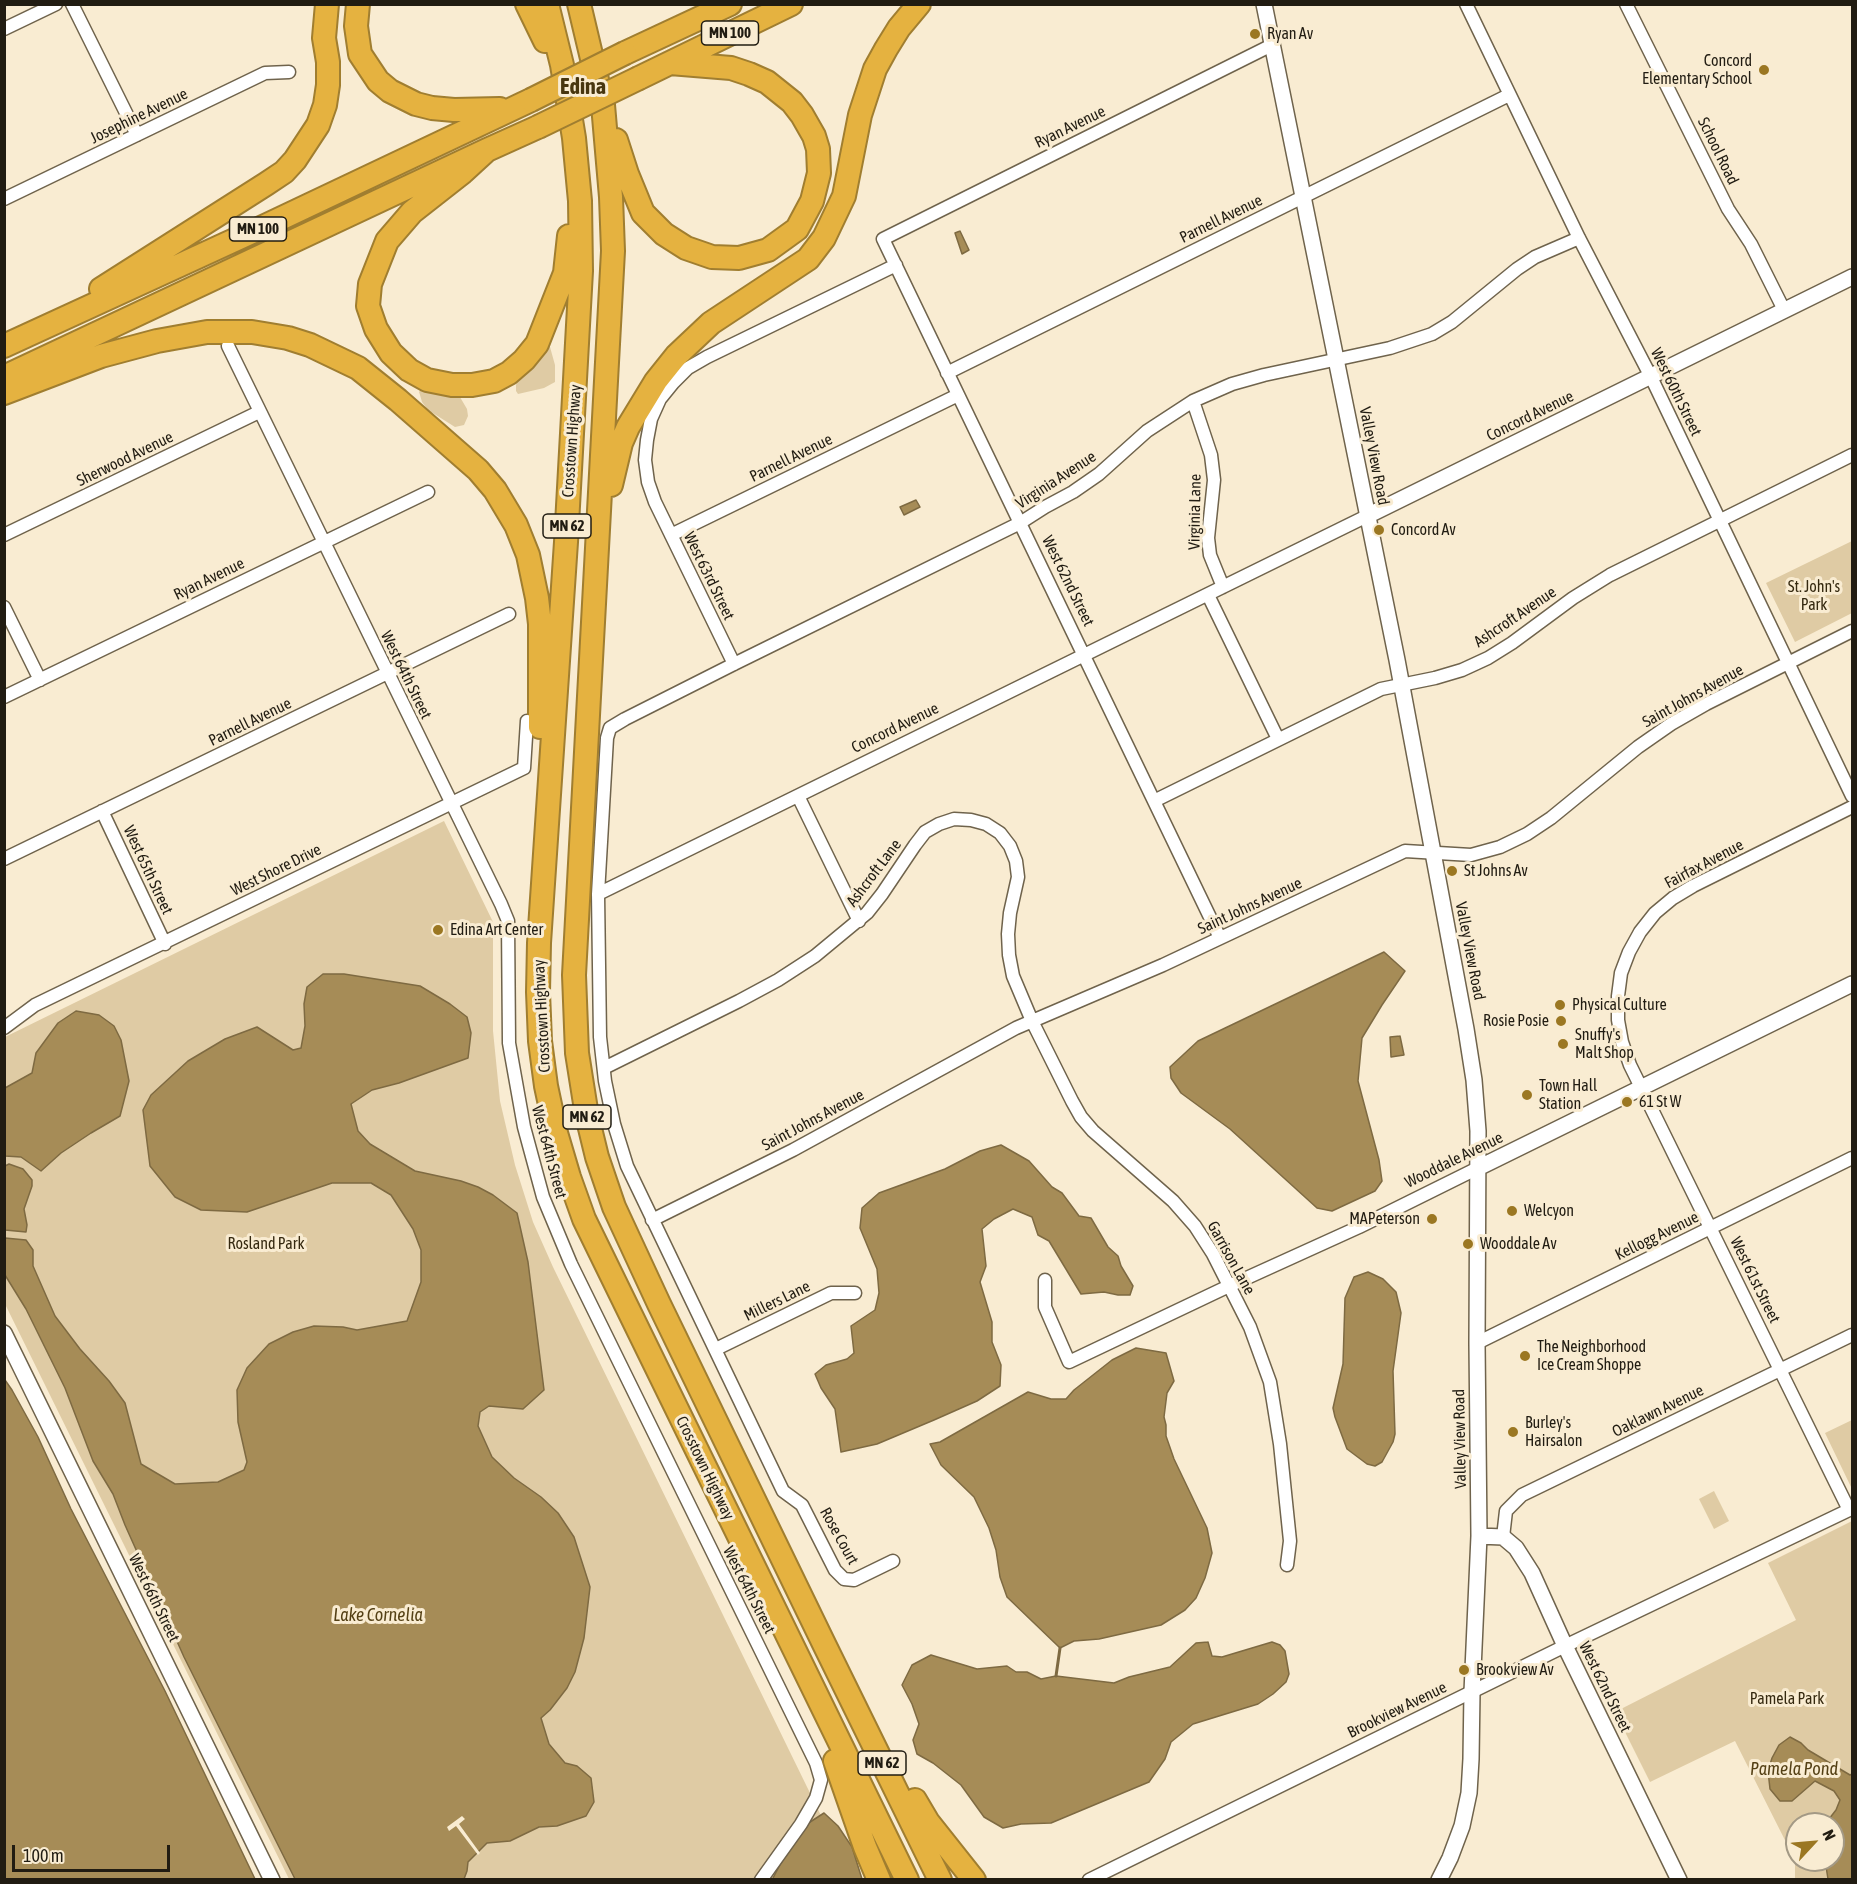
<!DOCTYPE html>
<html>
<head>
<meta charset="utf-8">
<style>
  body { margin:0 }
  #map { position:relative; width:1857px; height:1884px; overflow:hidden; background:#f9ecd2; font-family:"Asap Condensed",sans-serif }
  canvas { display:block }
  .frame { position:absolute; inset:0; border:6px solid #211c12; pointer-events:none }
  .north { position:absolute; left:1785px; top:1812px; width:60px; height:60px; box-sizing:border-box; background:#f9ecd2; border:2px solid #a39985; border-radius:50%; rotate:64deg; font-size:16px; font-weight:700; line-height:24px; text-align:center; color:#211c12 }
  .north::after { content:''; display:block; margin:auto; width:21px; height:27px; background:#9b7722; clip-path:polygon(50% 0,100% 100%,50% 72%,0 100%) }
  .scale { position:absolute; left:12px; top:1845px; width:158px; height:27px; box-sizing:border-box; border:3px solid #211c12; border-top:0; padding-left:8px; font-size:18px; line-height:21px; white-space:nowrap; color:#211c12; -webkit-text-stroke:4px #f9ecd2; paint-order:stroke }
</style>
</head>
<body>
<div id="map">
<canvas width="1857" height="1884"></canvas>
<div class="frame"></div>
<div class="north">N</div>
<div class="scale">100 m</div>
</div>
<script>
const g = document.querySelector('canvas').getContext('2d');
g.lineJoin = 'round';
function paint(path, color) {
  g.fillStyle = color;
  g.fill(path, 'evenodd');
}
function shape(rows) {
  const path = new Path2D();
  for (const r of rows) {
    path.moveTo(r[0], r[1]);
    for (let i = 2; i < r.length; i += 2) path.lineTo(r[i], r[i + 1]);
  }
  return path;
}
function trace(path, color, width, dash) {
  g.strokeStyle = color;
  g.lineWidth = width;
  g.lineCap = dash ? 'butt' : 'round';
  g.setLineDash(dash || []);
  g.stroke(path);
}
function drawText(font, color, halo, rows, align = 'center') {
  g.font = font + ' "Asap Condensed",sans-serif';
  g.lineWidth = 6;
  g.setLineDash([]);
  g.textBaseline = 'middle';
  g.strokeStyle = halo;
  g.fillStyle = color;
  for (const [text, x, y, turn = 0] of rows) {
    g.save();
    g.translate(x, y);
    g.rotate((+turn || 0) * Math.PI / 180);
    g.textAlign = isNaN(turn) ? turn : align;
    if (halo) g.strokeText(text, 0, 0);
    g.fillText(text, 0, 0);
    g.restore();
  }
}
paint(shape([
  [547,345,550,347,555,365,555,382,544,388,518,394,516,391,516,385,521,372],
  [424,385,457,392,467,409,468,416,464,425,455,427,428,410,422,402,420,395,419,392],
  [1852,541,1852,613,1795,642,1766,583],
  [444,821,493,922,493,1031,500,1101,515,1165,533,1222,553,1267,852,1879,289,1879,5,1304,5,1037],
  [1852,1420,1852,1489,1825,1433],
  [1714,1491,1729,1521,1714,1529,1699,1499],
  [1852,1521,1852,1879,1795,1879,1795,1860,1735,1741,1650,1782,1615,1712,1796,1620,1768,1563],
  [1797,1824,1833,1824,1833,1860,1797,1860]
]), '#dfcba4');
const water = shape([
  [960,231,969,250,962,254,955,233,960,231],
  [916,500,920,507,904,515,900,507,916,500],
  [1384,952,1405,971,1382,1005,1362,1038,1358,1081,1379,1160,1382,1181,1375,1191,1332,1211,1317,1208,1230,1129,1181,1093,1171,1078,1170,1067,1198,1041,1384,952],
  [323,974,344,974,420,986,450,1004,467,1017,471,1033,468,1058,399,1083,372,1090,351,1104,358,1131,370,1144,415,1171,461,1181,478,1187,493,1195,517,1213,528,1262,544,1390,523,1409,489,1406,480,1412,478,1426,492,1457,514,1478,541,1497,558,1513,574,1537,590,1587,584,1638,575,1672,567,1688,550,1710,541,1718,549,1744,565,1763,577,1766,591,1778,594,1802,586,1816,557,1826,539,1827,510,1841,487,1843,468,1862,467,1871,464,1879,295,1879,184,1657,125,1525,113,1494,93,1461,65,1388,26,1309,5,1275,5,1238,26,1240,33,1250,33,1266,55,1316,80,1349,109,1381,125,1403,141,1464,175,1484,218,1482,244,1470,247,1462,238,1422,237,1390,247,1368,269,1344,293,1332,314,1326,343,1327,357,1330,407,1321,421,1282,421,1250,413,1229,391,1195,371,1183,332,1183,247,1212,201,1210,175,1197,150,1166,143,1110,151,1095,188,1061,225,1039,257,1027,293,1050,301,1048,305,1026,304,1004,307,987,323,974],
  [76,1011,99,1015,114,1026,121,1040,129,1081,120,1116,91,1133,61,1153,41,1171,21,1157,5,1156,5,1088,32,1073,36,1053,58,1023,76,1011],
  [1400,1036,1404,1055,1391,1057,1390,1037,1400,1036],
  [1001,1145,1029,1161,1052,1187,1062,1193,1079,1216,1091,1218,1108,1247,1118,1256,1121,1266,1133,1286,1130,1295,1118,1295,1104,1292,1081,1294,1049,1241,1038,1235,1032,1217,1013,1209,994,1219,982,1229,986,1266,980,1282,992,1322,992,1342,1001,1365,1000,1386,977,1401,934,1420,877,1444,841,1452,835,1409,821,1388,815,1374,826,1365,847,1359,854,1353,851,1326,875,1310,879,1293,877,1269,860,1228,862,1208,879,1193,945,1169,980,1151,1001,1145],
  [9,1164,23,1169,32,1180,32,1186,24,1209,27,1225,26,1232,5,1230,5,1166,9,1164],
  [1368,1272,1383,1279,1396,1292,1401,1313,1393,1371,1395,1434,1393,1442,1382,1462,1375,1466,1367,1464,1347,1449,1335,1417,1333,1408,1343,1364,1345,1298,1354,1277,1368,1272],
  [1136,1348,1166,1353,1174,1381,1167,1393,1164,1417,1166,1425,1166,1436,1174,1459,1207,1528,1212,1553,1205,1578,1196,1598,1185,1610,1161,1625,1099,1639,1074,1641,1060,1648,1007,1597,1000,1577,996,1550,989,1528,974,1497,941,1465,930,1444,940,1442,1028,1392,1051,1399,1066,1399,1074,1390,1112,1360,1136,1348],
  [5,1380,12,1390,38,1437,71,1509,165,1691,255,1879,5,1879,5,1380],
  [1208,1642,1212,1656,1222,1657,1272,1642,1280,1645,1285,1651,1289,1674,1286,1682,1273,1694,1258,1704,1193,1724,1171,1742,1165,1759,1149,1782,1051,1823,1021,1824,1003,1828,984,1817,961,1785,933,1763,917,1754,913,1740,919,1724,912,1704,902,1685,912,1665,931,1655,977,1669,1007,1666,1016,1672,1027,1672,1041,1679,1056,1676,1114,1683,1129,1677,1170,1667,1196,1643,1208,1642],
  [1790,1737,1801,1743,1808,1750,1850,1775,1852,1774,1852,1879,1828,1879,1825,1860,1833,1860,1833,1824,1828,1824,1829,1819,1836,1810,1840,1800,1834,1791,1815,1781,1792,1801,1780,1801,1770,1789,1768,1771,1772,1758,1779,1745,1790,1737],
  [824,1813,838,1826,852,1847,862,1879,772,1880,783,1859,807,1824,824,1813]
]);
paint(water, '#a68c57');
trace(water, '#7e6a42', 1.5);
paint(shape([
  [462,1816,465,1819,459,1824,480,1853,478,1855,456,1826,449,1831,447,1827]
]), '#f9ecd2');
trace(shape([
  [1056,1676,1060,1648]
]), '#7e6a42', 3);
const minor = shape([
  [72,4,137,135],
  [1466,4,1579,238,1651,377,1852,796],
  [1626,4,1728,209,1751,244,1784,310],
  [4,29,56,4],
  [4,199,265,73,289,72],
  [228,346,501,904,508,921,509,1043,524,1127,543,1197,571,1264,816,1763,821,1780,816,1798,801,1824,761,1880],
  [947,373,1509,95],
  [1193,401,1211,455,1214,480,1208,538,1210,555,1223,587],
  [4,535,259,412],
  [671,535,958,395],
  [1208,595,1278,739],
  [4,607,40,680],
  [734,664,655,502,648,482,645,460,647,440,651,419,660,399,673,383,688,368,707,357,896,265],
  [4,697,428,492],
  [798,796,859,921],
  [1154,801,1381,689,1435,678,1462,670,1488,658,1512,643,1573,598,1610,575,1852,455],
  [102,811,165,944],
  [4,859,509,614],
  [598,894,1367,516],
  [1220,938,883,239,1272,45],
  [4,1028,35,1005,524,768,527,721],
  [604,1068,739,1001,778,980,815,956,867,913,882,894,915,845,925,832,939,824,954,819,971,820,986,824,1000,833,1010,846,1016,861,1018,877,1010,913,1008,934,1009,955,1013,976,1032,1021,1072,1101,1081,1117,1093,1131,1173,1201,1195,1226,1213,1254,1250,1327,1270,1382,1280,1444,1290,1541,1287,1565],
  [652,1220,793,1150,1016,1028,1163,965,1405,851,1471,855,1500,847,1527,834,1551,818,1638,747,1671,724,1706,704,1852,631],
  [1045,1280,1045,1307,1069,1362,1229,1286,1359,1227,1478,1168],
  [1477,1343,1852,1158],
  [716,1349,831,1293,855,1293],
  [1503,1537,1506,1511,1522,1495,1852,1335],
  [893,1561,854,1580,844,1579,835,1570,802,1505,783,1491,627,1166,614,1124,605,1081,600,1037,598,894,607,738,610,728,625,719,734,664,1020,523,1045,507,1073,492,1099,474,1147,431,1193,401,1232,384,1264,375,1390,348,1432,334,1452,322,1517,269,1535,257,1579,238],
  [1089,1880,1565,1646,1849,1510,1630,1065,1622,1042,1618,1020,1618,996,1621,973,1629,952,1640,932,1655,913,1673,898,1693,886,1852,807]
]);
const tertiary = shape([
  [1264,4,1397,660,1466,1029,1474,1080,1478,1131,1477,1343,1479,1536,1472,1692,1471,1759,1469,1793,1462,1826,1450,1858,1439,1880],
  [1367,516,1852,277],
  [1478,1168,1852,984],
  [4,1333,272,1880],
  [1479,1536,1503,1537,1516,1548,1532,1573,1565,1646,1679,1880]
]);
const motorway = shape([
  [358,4,356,26,360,54,378,81,390,91,416,104,432,108,454,110,500,109],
  [527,4,545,41],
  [547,4,562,65,574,138,580,201,581,271,566,542,539,943,538,992,540,1041,546,1086,556,1133,569,1177,584,1219,907,1880],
  [579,4,603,105,611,197,613,251,574,975,577,1053,587,1116,597,1157,614,1207,659,1304,825,1646,940,1880],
  [625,53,730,4],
  [639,78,791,4],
  [616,140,627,174,643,213,664,234,686,248,712,257,739,258,768,250,797,229,812,201,819,173,818,149,814,136,802,115,792,102,767,82,749,74,731,68,670,63],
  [487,150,463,172,412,212,387,241,370,284,368,306,376,329,391,353,409,370,427,380,452,385,472,385,494,381,509,373,524,360,537,344,565,273,569,236],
  [101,289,266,184,284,172,295,160,318,125,325,105,328,85,328,62,324,38,327,4],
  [4,346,265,226,531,100],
  [4,377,487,150,538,127],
  [4,393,101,356,157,341,207,332,252,332,288,338,310,345,358,368,398,400,478,470,495,490,516,525,528,555,537,598,540,624,540,727],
  [611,485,621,443,628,427,656,381,676,356,711,323,808,259,824,238,844,196,860,115,875,69,886,49,899,28,919,4],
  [835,1761,865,1847,879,1880],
  [915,1800,928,1822,974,1880]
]);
trace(minor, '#6f634c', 15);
trace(tertiary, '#6f634c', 18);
trace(motorway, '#a07e30', 26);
trace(minor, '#fff', 12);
trace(tertiary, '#fff', 15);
trace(motorway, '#e5b240', 22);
const motorwayBridge = shape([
  [531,100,625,53],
  [538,127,639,78]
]);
trace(motorwayBridge, '#a07e30', 26, []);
trace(motorwayBridge, '#e5b240', 22);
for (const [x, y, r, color] of [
  [1255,34,6,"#9b7722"],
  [1764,70,6,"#9b7722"],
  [1379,530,6,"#9b7722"],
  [1452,871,6,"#9b7722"],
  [438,930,6,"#9b7722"],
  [1560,1005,6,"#9b7722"],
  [1561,1021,6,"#9b7722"],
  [1563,1044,6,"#9b7722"],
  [1527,1095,6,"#9b7722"],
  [1627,1102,6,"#9b7722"],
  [1512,1211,6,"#9b7722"],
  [1432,1219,6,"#9b7722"],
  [1468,1244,6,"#9b7722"],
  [1525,1356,6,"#9b7722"],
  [1513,1432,6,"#9b7722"],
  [1464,1670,6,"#9b7722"]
]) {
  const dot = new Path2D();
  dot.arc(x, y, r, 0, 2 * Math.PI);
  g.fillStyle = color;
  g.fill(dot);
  trace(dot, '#f9ecd2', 2);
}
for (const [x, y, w] of [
  [730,33,57],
  [258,229,57],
  [567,526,48],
  [587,1117,48],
  [882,1763,48]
]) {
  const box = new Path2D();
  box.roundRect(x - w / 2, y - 12, w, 24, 4.5);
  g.fillStyle = '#f9ecd2';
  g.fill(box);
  trace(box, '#211c12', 1.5);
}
drawText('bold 15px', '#211c12', null, [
  ["MN 100",730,33],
  ["MN 100",258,229],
  ["MN 62",567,526],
  ["MN 62",587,1117],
  ["MN 62",882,1763]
]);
drawText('16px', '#211c12', '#f9ecd2', [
  ["Ryan Av",1267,34],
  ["Concord",1752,61,"right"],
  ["Elementary School",1752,79,"right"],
  ["Concord Av",1391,530],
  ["St Johns Av",1464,871],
  ["Edina Art Center",450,930],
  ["Physical Culture",1572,1005],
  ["Rosie Posie",1549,1021,"right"],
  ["Snuffy's",1575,1035],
  ["Malt Shop",1575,1053],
  ["Town Hall",1539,1086],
  ["Station",1539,1104],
  ["61 St W",1639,1102],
  ["Welcyon",1524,1211],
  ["MAPeterson",1420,1219,"right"],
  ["Wooddale Av",1480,1244],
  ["The Neighborhood",1537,1347],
  ["Ice Cream Shoppe",1537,1365],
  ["Burley's",1525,1423],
  ["Hairsalon",1525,1441],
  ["Brookview Av",1476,1670]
], 'left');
drawText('16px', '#211c12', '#f9ecd2', [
  ["Josephine Avenue",139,116,-26],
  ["Ryan Avenue",1070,127,-26],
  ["School Road",1718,151,64],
  ["Parnell Avenue",1221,219,-26],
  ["West 60th Street",1676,392,64],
  ["Concord Avenue",1530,416,-26],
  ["Crosstown Highway",572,441,-86],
  ["Valley View Road",1374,456,79],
  ["Parnell Avenue",791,458,-26],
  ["Sherwood Avenue",125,459,-26],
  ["Virginia Avenue",1056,480,-33],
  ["Virginia Lane",1195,512,-89],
  ["West 63rd Street",709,576,64],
  ["Ryan Avenue",209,579,-26],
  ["West 62nd Street",1068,581,64],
  ["Ashcroft Avenue",1515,617,-34],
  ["West 64th Street",406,675,64],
  ["Saint Johns Avenue",1693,696,-29],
  ["Parnell Avenue",250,722,-26],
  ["Concord Avenue",895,728,-26],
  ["Fairfax Avenue",1704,864,-28],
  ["West 65th Street",148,870,65],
  ["West Shore Drive",276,870,-26],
  ["Ashcroft Lane",874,873,-53],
  ["Saint Johns Avenue",1250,906,-25],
  ["Valley View Road",1470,951,79],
  ["Crosstown Highway",542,1016,-93],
  ["Saint Johns Avenue",813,1120,-28],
  ["West 64th Street",549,1152,75],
  ["Wooddale Avenue",1454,1160,-26],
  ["Kellogg Avenue",1657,1236,-26],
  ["Garrison Lane",1231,1258,61],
  ["West 61st Street",1755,1280,64],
  ["Millers Lane",777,1301,-26],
  ["Oaklawn Avenue",1658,1411,-26],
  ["Valley View Road",1460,1439,-91],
  ["Crosstown Highway",705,1468,64],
  ["Rose Court",839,1536,61],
  ["West 64th Street",749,1590,63],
  ["West 66th Street",154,1598,64],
  ["West 62nd Street",1605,1687,64],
  ["Brookview Avenue",1397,1710,-26]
]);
drawText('16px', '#352910', '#f9ecd2', [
  ["St. John's",1814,587],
  ["Park",1814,605],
  ["Rosland Park",266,1244],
  ["Pamela Park",1787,1699]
]);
drawText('italic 18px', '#544015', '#f9ecd2', [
  ["Lake Cornelia",378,1615],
  ["Pamela Pond",1794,1769]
]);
drawText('bold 22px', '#48360f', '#f9ecd2', [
  ["Edina",583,87]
]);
</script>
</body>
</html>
